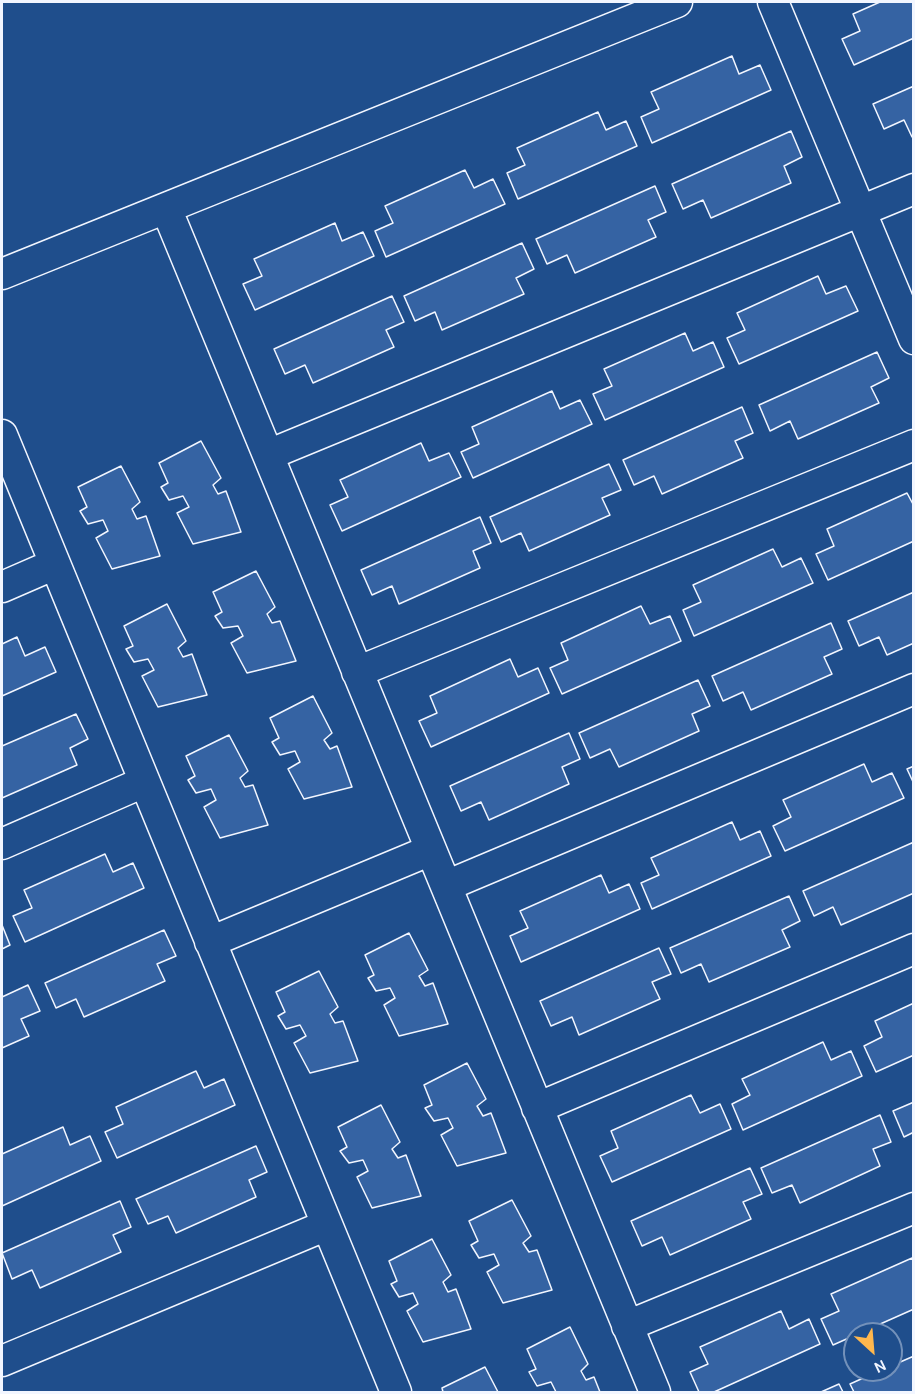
<!DOCTYPE html>
<html>
<head>
<meta charset="utf-8">
<style>
  body { margin:0 }
  #map { position:relative; width:915px; height:1394px; overflow:hidden; background:#1f4e8c; font-family:Karla,sans-serif }
  canvas { display:block }
  .frame { position:absolute; inset:0; border:3px solid #f2f6ff; pointer-events:none }
  .north { position:absolute; left:843px; top:1322px; width:60px; height:60px; box-sizing:border-box; background:#1f4e8c; border:2px solid #7391ba; border-radius:50%; rotate:154deg; font-size:16px; font-weight:700; line-height:24px; text-align:center; color:#f2f6ff }
  .north::after { content:''; display:block; margin:auto; width:21px; height:27px; background:#ffb74d; clip-path:polygon(50% 0,100% 100%,50% 72%,0 100%) }
</style>
</head>
<body>
<div id="map">
<canvas width="915" height="1394"></canvas>
<div class="frame"></div>
<div class="north">N</div>
</div>
<script>
const g = document.querySelector('canvas').getContext('2d');
g.lineJoin = 'round';
function paint(path, color) {
  g.fillStyle = color;
  g.fill(path, 'evenodd');
}
function shape(rows) {
  const path = new Path2D();
  for (const r of rows) {
    path.moveTo(r[0], r[1]);
    for (let i = 2; i < r.length; i += 2) path.lineTo(r[i], r[i + 1]);
  }
  return path;
}
function trace(path, color, width, dash) {
  g.strokeStyle = color;
  g.lineWidth = width;
  g.lineCap = dash ? 'butt' : 'round';
  g.setLineDash(dash || []);
  g.stroke(path);
}
const building = shape([
  [880,2,914,2,914,38,854,65,842,39,860,31,853,14,880,2],
  [732,56,739,74,760,65,771,90,652,143,641,117,659,109,651,92,732,56],
  [914,86,914,137,912,137,904,120,884,129,873,104,914,86],
  [598,112,606,130,626,121,637,146,518,199,507,173,525,165,517,148,598,112],
  [791,131,802,157,784,166,791,183,711,218,703,200,683,209,672,184,791,131],
  [465,170,474,188,493,179,505,204,386,257,375,231,393,223,385,206,465,170],
  [655,186,666,212,648,220,656,237,575,273,567,255,547,264,536,239,655,186],
  [335,223,342,241,363,232,374,256,255,310,243,284,262,276,254,259,335,223],
  [522,243,534,269,516,278,524,294,442,330,435,312,415,321,404,296,522,243],
  [818,276,826,294,846,286,858,311,739,364,727,338,745,330,737,313,818,276],
  [392,296,404,322,386,330,394,347,313,383,305,365,285,374,274,349,392,296],
  [685,333,693,351,713,342,724,367,605,420,593,394,612,386,604,369,685,333],
  [877,352,889,378,871,387,879,403,798,439,790,421,770,431,759,405,877,352],
  [552,391,560,409,580,400,592,424,473,478,461,452,479,444,472,427,552,391],
  [742,407,753,433,735,441,743,458,662,494,654,476,634,485,623,460,742,407],
  [201,441,221,478,213,485,218,494,226,491,241,532,193,544,177,513,189,507,183,496,169,500,161,487,168,483,159,463,201,441],
  [421,443,429,461,449,453,461,477,342,531,330,505,348,497,340,480,421,443],
  [609,464,621,490,602,498,610,515,529,551,521,533,501,542,490,517,609,464],
  [121,466,140,502,132,509,137,519,146,516,160,556,112,569,96,538,108,531,103,520,88,524,80,511,87,507,78,487,121,466],
  [907,493,914,506,914,541,828,580,816,554,834,546,827,529,907,493],
  [480,517,491,543,473,551,480,568,399,604,392,586,372,595,361,570,480,517],
  [773,549,782,567,801,558,813,583,694,636,683,610,701,602,693,585,773,549],
  [256,571,275,607,267,614,272,623,280,621,296,661,247,673,231,643,243,636,238,626,223,628,215,616,222,612,213,592,256,571],
  [914,592,914,643,887,655,879,637,859,646,848,621,914,592],
  [167,604,186,641,178,648,183,657,192,654,207,695,158,707,142,676,154,670,148,659,134,662,126,649,133,646,124,626,167,604],
  [641,606,650,624,670,616,681,641,562,694,550,668,568,660,561,643,641,606],
  [831,623,842,649,824,657,832,674,751,710,743,692,723,701,712,676,831,623],
  [17,637,25,656,45,647,56,672,2,696,2,644,17,637],
  [510,659,518,677,538,668,549,693,431,747,419,721,437,713,430,696,510,659],
  [698,680,710,706,692,714,699,731,619,767,610,749,590,758,579,733,698,680],
  [313,696,332,733,324,740,330,749,337,746,352,787,304,799,288,769,300,762,295,751,280,755,272,742,279,738,270,718,313,696],
  [76,714,88,739,70,748,77,765,2,798,2,746,76,714],
  [569,733,580,759,562,767,569,784,489,820,481,802,461,811,450,786,569,733],
  [229,735,248,771,240,778,245,787,253,785,268,825,220,838,204,807,216,800,211,789,196,793,188,780,195,776,186,756,229,735],
  [864,764,872,782,892,773,904,798,785,851,773,826,791,817,783,800,864,764],
  [914,766,914,784,907,769,914,766],
  [732,822,740,840,760,831,771,856,652,909,641,883,659,875,651,858,732,822],
  [914,842,914,893,841,925,833,907,814,916,803,891,914,842],
  [105,854,113,872,133,863,144,888,25,942,13,916,32,908,24,890,105,854],
  [601,875,609,893,629,884,640,909,521,962,510,936,528,928,520,911,601,875],
  [789,896,800,921,782,930,790,947,709,982,701,964,681,973,670,948,789,896],
  [2,925,10,945,2,949,2,925],
  [164,930,176,956,157,964,165,981,84,1017,76,999,56,1008,45,983,164,930],
  [409,933,428,970,419,976,425,986,433,983,448,1024,399,1036,384,1005,395,998,390,988,376,991,368,978,374,975,365,955,409,933],
  [659,948,671,974,652,982,660,999,579,1035,572,1017,551,1026,540,1001,659,948],
  [319,971,338,1007,330,1014,335,1023,343,1021,358,1061,310,1073,294,1043,306,1036,300,1025,286,1029,278,1016,285,1012,276,992,319,971],
  [28,985,40,1011,21,1019,29,1036,2,1048,2,997,28,985],
  [914,1003,914,1055,876,1072,864,1046,882,1037,875,1021,914,1003],
  [823,1042,831,1060,851,1051,862,1076,743,1130,732,1104,750,1095,742,1079,823,1042],
  [467,1063,486,1099,477,1106,483,1116,491,1113,506,1153,457,1166,441,1135,453,1128,448,1118,434,1121,425,1108,432,1105,424,1085,467,1063],
  [196,1071,204,1088,224,1079,235,1105,117,1158,105,1132,123,1124,116,1107,196,1071],
  [691,1095,700,1113,720,1104,731,1129,612,1182,600,1156,618,1148,611,1131,691,1095],
  [914,1102,914,1132,904,1137,893,1111,914,1102],
  [381,1105,400,1142,392,1149,398,1158,406,1155,421,1196,372,1208,357,1177,368,1171,363,1160,349,1163,340,1151,347,1147,338,1127,381,1105],
  [880,1115,891,1142,873,1149,880,1166,800,1203,792,1185,772,1193,761,1168,880,1115],
  [63,1127,70,1145,90,1136,101,1161,2,1206,2,1154,63,1127],
  [256,1146,267,1172,249,1180,256,1197,176,1233,168,1216,148,1224,136,1199,256,1146],
  [750,1168,762,1194,743,1202,751,1219,670,1255,662,1237,642,1246,631,1221,750,1168],
  [512,1200,531,1236,523,1243,529,1252,537,1250,552,1290,503,1303,487,1272,499,1265,494,1254,479,1258,471,1245,478,1241,469,1221,512,1200],
  [120,1201,131,1227,113,1235,121,1252,40,1288,32,1270,12,1279,2,1253,120,1201],
  [432,1239,451,1275,443,1282,448,1292,456,1289,471,1329,423,1342,407,1311,418,1304,413,1293,399,1297,391,1284,397,1281,389,1261,432,1239],
  [912,1258,914,1262,914,1309,833,1345,821,1319,839,1311,831,1294,912,1258],
  [781,1311,789,1329,809,1319,820,1344,714,1392,699,1392,690,1372,708,1364,700,1347,781,1311],
  [570,1327,588,1364,581,1371,586,1380,594,1377,600,1392,556,1392,551,1382,537,1386,529,1372,536,1369,527,1349,570,1327],
  [914,1356,914,1392,854,1392,850,1384,881,1370,891,1370,891,1366,914,1356],
  [485,1367,498,1392,443,1392,442,1388,485,1367],
  [839,1384,843,1392,821,1392,839,1384]
]);
paint(building, '#3563a3');
trace(building, '#f2f6ff', 1.5);
const minor = shape([
  [773,2,914,339],
  [166,208,655,1392],
  [2,274,677,2],
  [2,435,396,1392],
  [268,455,914,189],
  [2,587,55,564],
  [357,672,914,445],
  [2,844,144,782],
  [446,886,914,689],
  [210,942,431,850],
  [537,1108,914,949],
  [627,1326,914,1208],
  [2,1361,327,1225]
]);
trace(minor, '#f2f6ff', 33);
trace(minor, '#1f4e8c', 30);
</script>
</body>
</html>
